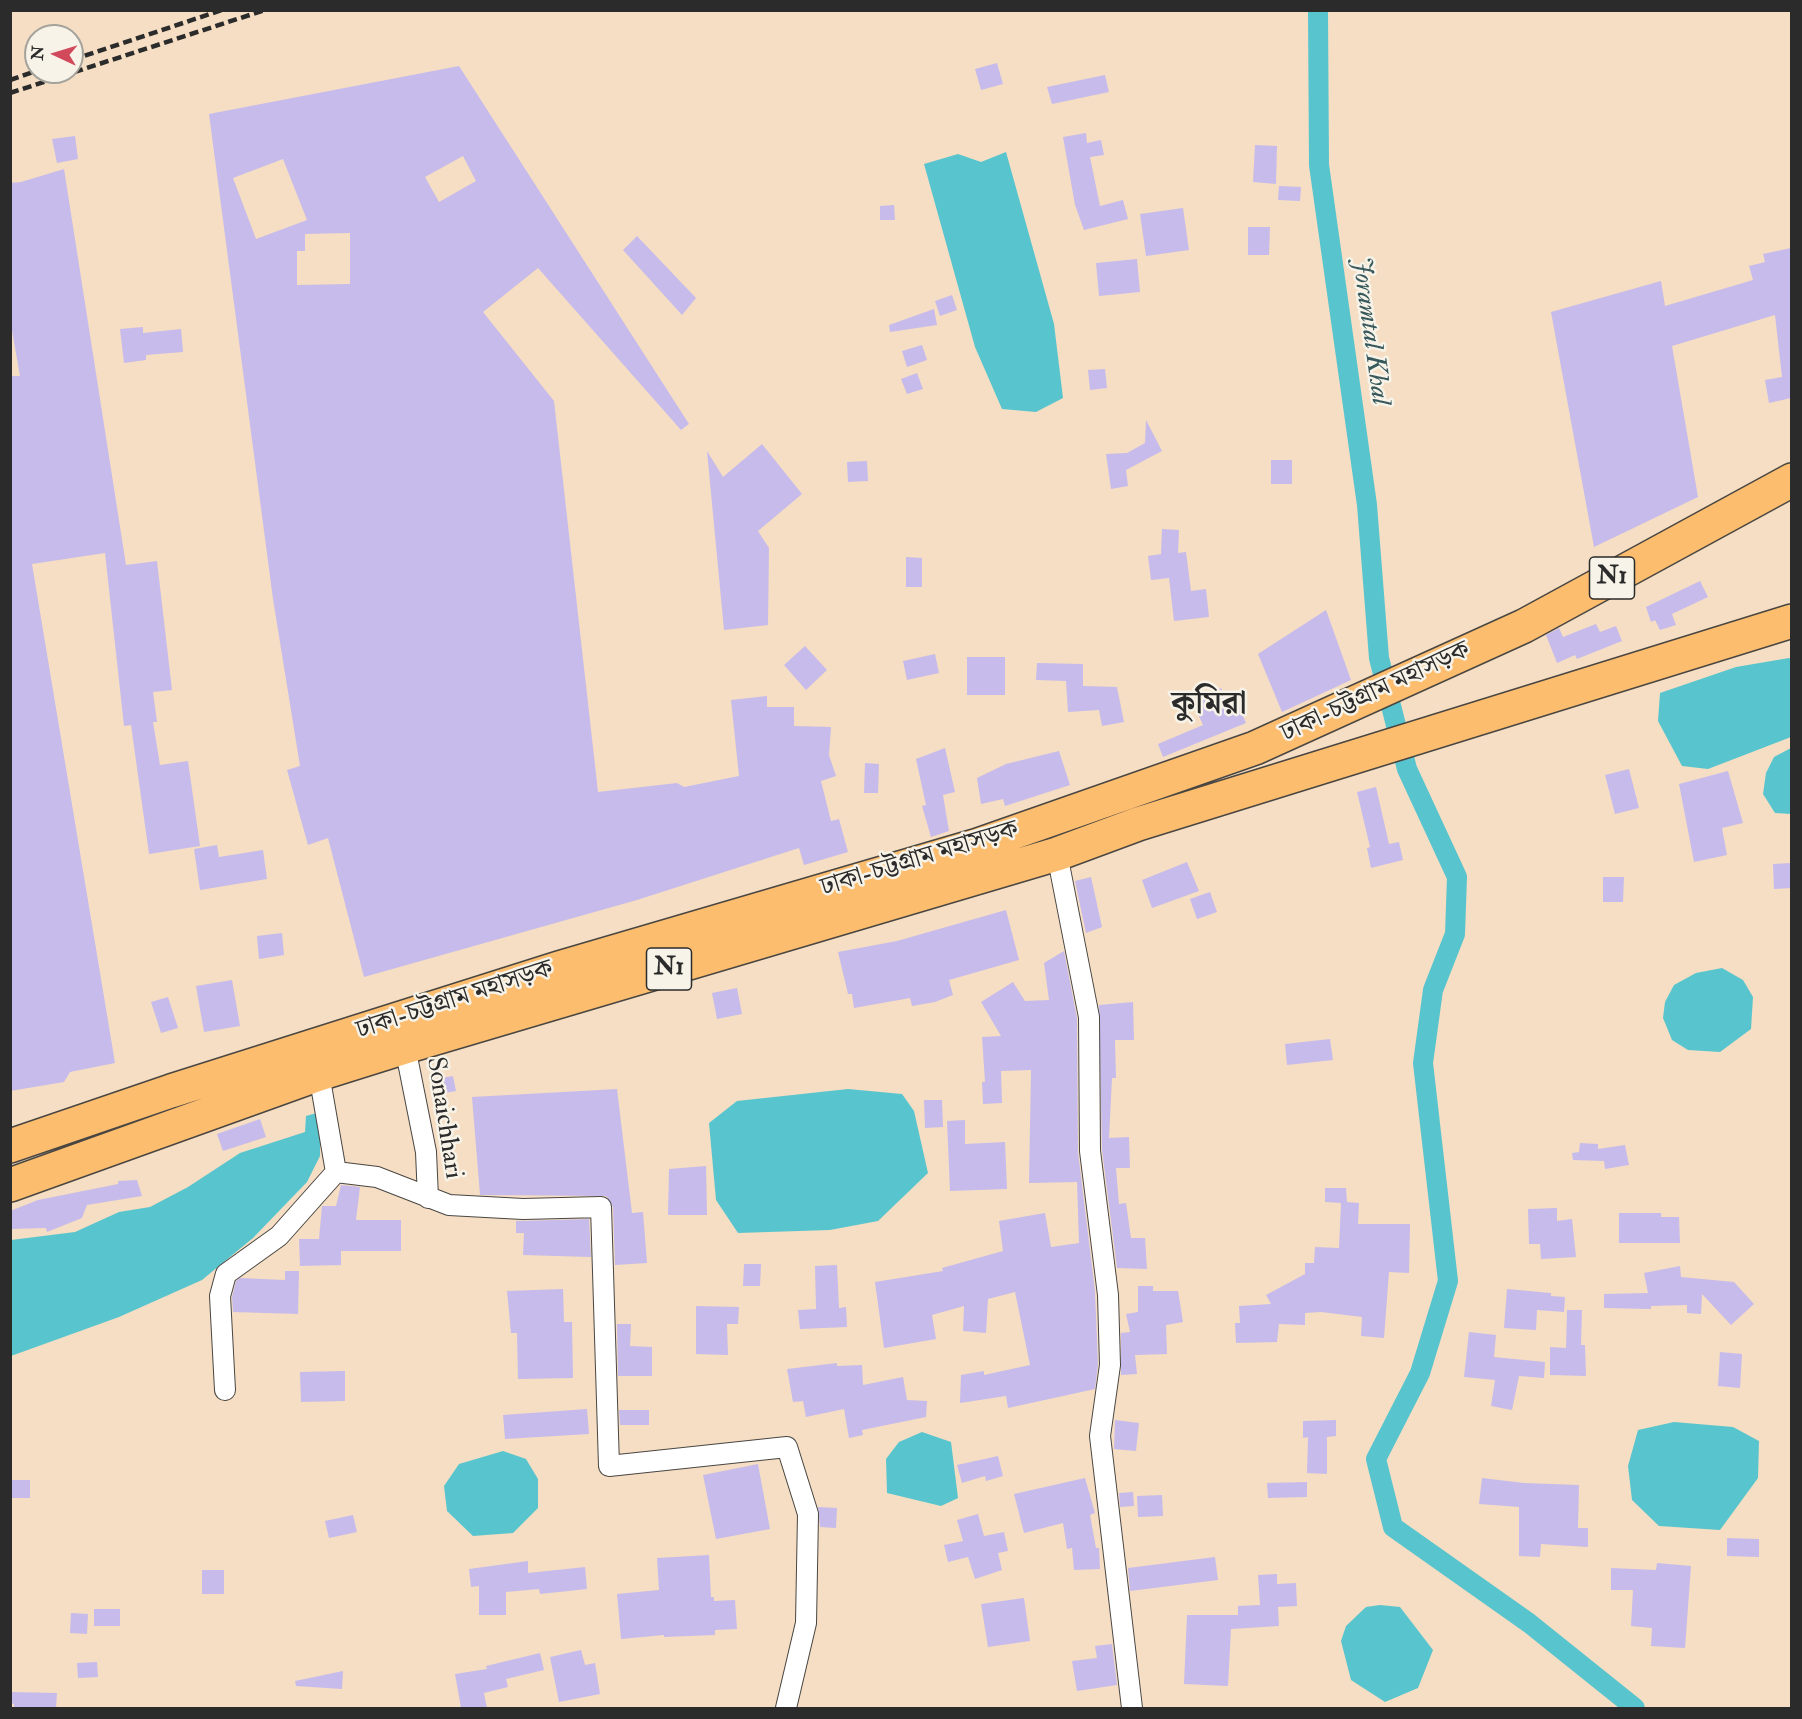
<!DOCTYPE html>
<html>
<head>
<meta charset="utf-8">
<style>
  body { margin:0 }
  #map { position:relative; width:1802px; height:1719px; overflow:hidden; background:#f5dec3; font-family:"IM FELL Double Pica",serif }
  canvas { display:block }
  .frame { position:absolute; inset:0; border:12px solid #2b2b2b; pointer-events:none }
  .north { position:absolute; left:24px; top:24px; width:60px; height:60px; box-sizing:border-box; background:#f7f3e8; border:2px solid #a5a39c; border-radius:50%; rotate:274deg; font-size:16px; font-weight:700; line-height:24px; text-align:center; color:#2b2b2b }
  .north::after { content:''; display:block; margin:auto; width:21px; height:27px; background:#d1495b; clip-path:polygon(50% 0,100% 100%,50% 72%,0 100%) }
</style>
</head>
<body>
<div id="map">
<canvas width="1802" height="1719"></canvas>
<div class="frame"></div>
<div class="north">N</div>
</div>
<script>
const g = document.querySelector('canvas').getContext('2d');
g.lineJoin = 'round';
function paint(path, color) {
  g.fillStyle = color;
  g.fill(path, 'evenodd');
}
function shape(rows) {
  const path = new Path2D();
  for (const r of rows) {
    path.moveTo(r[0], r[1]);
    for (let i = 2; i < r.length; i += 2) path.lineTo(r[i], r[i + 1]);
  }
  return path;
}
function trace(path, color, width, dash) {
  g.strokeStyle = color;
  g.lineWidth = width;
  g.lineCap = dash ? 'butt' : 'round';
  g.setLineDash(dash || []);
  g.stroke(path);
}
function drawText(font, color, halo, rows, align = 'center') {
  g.font = font + ' "IM FELL Double Pica","Noto Serif Bengali",serif';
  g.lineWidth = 5;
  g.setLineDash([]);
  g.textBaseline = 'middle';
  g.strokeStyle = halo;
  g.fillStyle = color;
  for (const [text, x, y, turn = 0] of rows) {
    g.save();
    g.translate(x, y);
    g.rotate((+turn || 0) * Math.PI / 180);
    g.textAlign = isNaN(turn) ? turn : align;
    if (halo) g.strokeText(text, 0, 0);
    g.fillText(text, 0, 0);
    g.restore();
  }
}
paint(shape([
  [1006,152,1054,324,1063,398,1036,412,1002,409,975,347,924,164,958,154,981,162],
  [1789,658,1792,659,1791,737,1708,769,1682,766,1658,721,1660,693,1736,667],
  [1791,748,1791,814,1775,813,1763,794,1766,773,1774,757],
  [1722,968,1743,980,1753,997,1751,1029,1720,1052,1688,1050,1672,1040,1663,1018,1665,1002,1674,985,1696,973],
  [848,1089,902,1094,914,1111,928,1173,878,1221,830,1230,738,1233,716,1200,709,1123,737,1101],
  [320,1112,320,1156,307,1182,253,1238,202,1280,119,1317,11,1356,11,1240,75,1232,119,1212,150,1207,188,1187,240,1153,305,1132,306,1116],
  [1674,1422,1733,1427,1759,1441,1758,1478,1720,1530,1659,1526,1632,1500,1628,1466,1638,1430],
  [922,1432,951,1442,958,1498,941,1506,887,1493,886,1459,899,1442],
  [503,1451,526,1459,538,1479,538,1508,513,1533,473,1536,447,1511,444,1486,459,1464],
  [1380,1605,1400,1607,1433,1650,1418,1688,1385,1702,1351,1680,1341,1641,1346,1626,1366,1607]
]), '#58c5ce');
trace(shape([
  [1318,10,1319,165,1367,505,1379,658,1407,769,1457,877,1455,934,1433,990,1423,1063,1448,1281,1420,1373,1376,1459,1393,1527,1529,1623,1635,1708]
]), '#58c5ce', 20);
paint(shape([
  [997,63,1003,84,981,90,975,69],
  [459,66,689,424,681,430,538,268,483,312,554,401,598,792,677,783,684,787,739,776,731,700,767,696,767,707,794,707,794,726,831,727,829,755,836,776,821,781,831,821,839,819,848,852,804,865,799,848,637,900,364,977,328,838,308,845,287,770,300,766,273,599,209,114],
  [463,156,476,181,439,202,425,177],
  [283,159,307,220,256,239,233,178],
  [350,233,350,284,297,285,297,251,305,251,305,234],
  [1105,75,1109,92,1052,104,1047,87],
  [1086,133,1087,143,1101,140,1104,155,1090,157,1100,206,1123,200,1128,219,1084,230,1075,205,1063,137],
  [75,136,78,159,57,163,52,139],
  [1255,145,1277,146,1276,184,1253,182],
  [64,169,126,565,157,561,172,690,153,692,157,722,153,722,160,765,188,761,200,846,149,854,131,725,124,726,105,553,32,564,115,1063,70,1072,64,1082,10,1091,10,376,20,376,10,319,10,183,21,182],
  [1279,186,1301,187,1300,201,1278,200],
  [894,205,895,220,880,220,880,206],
  [1183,208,1189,250,1146,256,1140,214],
  [1248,227,1270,227,1269,255,1248,255],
  [637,236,696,298,682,315,623,250],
  [1791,248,1791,398,1769,403,1765,380,1782,377,1775,315,1672,346,1698,497,1594,547,1551,312,1661,281,1665,306,1753,280,1749,266,1765,262,1763,254],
  [1137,259,1140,292,1099,296,1096,263],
  [952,295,957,310,940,316,935,301],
  [934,309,937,325,890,332,889,325],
  [143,327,143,333,181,329,183,352,146,355,146,360,124,363,120,329],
  [922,345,927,360,907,367,902,351],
  [1105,369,1107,388,1090,390,1088,370],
  [917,373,923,389,907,394,901,379],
  [1146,420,1162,451,1126,470,1128,486,1111,489,1106,454,1127,453,1145,443],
  [762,444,802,494,758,531,769,548,768,625,724,630,707,451,723,477],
  [1271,460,1292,460,1292,484,1271,484],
  [867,461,868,481,848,482,847,462],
  [1162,529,1179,530,1178,553,1186,552,1191,591,1206,589,1209,617,1174,621,1169,578,1151,580,1148,556,1161,554],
  [906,557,922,558,922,587,906,587],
  [1700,581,1708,597,1672,614,1676,625,1660,630,1655,620,1651,622,1646,607],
  [1326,610,1351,680,1282,712,1258,654],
  [1596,624,1600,632,1616,626,1622,641,1577,659,1575,655,1557,663,1546,635,1559,628,1563,637],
  [805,646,827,670,806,690,784,665],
  [935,654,939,673,907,680,903,661],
  [967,657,1005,657,1005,695,967,695],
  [1037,663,1083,664,1083,686,1117,687,1124,722,1102,726,1099,710,1068,712,1066,681,1036,680],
  [1221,688,1231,709,1239,706,1246,723,1163,757,1158,744,1203,725,1192,701],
  [945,748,955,792,943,795,949,831,931,837,922,806,926,805,916,759],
  [1059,751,1070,785,1005,806,1003,799,981,804,977,778,1006,764],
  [865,763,879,764,878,793,864,793],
  [1629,769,1639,808,1615,814,1605,775],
  [1728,771,1743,823,1722,828,1727,855,1694,862,1679,784],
  [1376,787,1389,844,1399,842,1403,860,1371,868,1367,848,1370,847,1357,792],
  [217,845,219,857,263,850,267,879,200,890,194,849],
  [1187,862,1199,891,1152,908,1142,880],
  [1791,863,1791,888,1774,889,1773,864],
  [1091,877,1102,927,1086,933,1075,881],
  [1603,877,1624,877,1623,902,1603,902],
  [1210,892,1217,912,1197,919,1190,899],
  [1006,910,1019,960,949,980,953,995,935,1002,912,1006,910,998,854,1008,852,994,848,994,838,952,897,941],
  [282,933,284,955,259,959,257,936],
  [1064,951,1077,1018,1078,1152,1095,1291,1098,1364,1095,1389,1008,1408,1006,1396,960,1403,961,1375,984,1371,984,1375,1030,1365,1015,1292,988,1299,986,1333,963,1331,964,1306,932,1315,936,1339,884,1348,875,1282,943,1271,942,1268,1003,1251,999,1221,1045,1213,1051,1247,1079,1243,1077,1182,1029,1183,1031,1070,1001,1071,1002,1103,983,1104,982,1082,985,1082,982,1037,1001,1036,981,1002,1013,982,1025,1001,1049,1000,1044,963],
  [232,980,240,1026,204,1032,196,986],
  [737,988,742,1014,717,1019,712,993],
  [168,997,178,1028,161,1033,151,1002],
  [1133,1002,1134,1040,1115,1040,1116,1078,1112,1078,1109,1138,1129,1137,1130,1168,1116,1168,1119,1204,1126,1203,1131,1238,1145,1238,1147,1269,1117,1268,1102,1150,1099,1005],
  [1330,1039,1333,1060,1287,1065,1285,1044],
  [453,1076,456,1091,439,1094,436,1079],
  [617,1089,632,1213,643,1212,647,1263,615,1265,613,1207,606,1196,480,1195,472,1097],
  [924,1100,942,1100,943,1127,925,1128],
  [260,1119,266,1137,223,1151,217,1134],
  [965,1120,965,1144,1005,1142,1007,1189,950,1191,947,1121],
  [1580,1143,1598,1144,1598,1149,1625,1145,1629,1165,1605,1169,1604,1161,1573,1160,1572,1153,1579,1152],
  [706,1166,707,1215,668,1215,669,1169],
  [137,1180,142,1196,87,1205,82,1218,47,1232,46,1228,10,1229,10,1211,38,1200,118,1184,118,1181],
  [341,1185,360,1187,356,1220,401,1220,401,1251,341,1251,341,1265,300,1266,299,1239,319,1239,322,1206,336,1206],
  [1325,1188,1346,1188,1347,1202,1359,1203,1358,1224,1410,1224,1409,1273,1389,1272,1384,1338,1361,1336,1362,1317,1321,1312,1305,1313,1305,1325,1279,1324,1277,1342,1236,1343,1235,1323,1240,1323,1239,1306,1271,1304,1266,1295,1305,1274,1305,1263,1314,1263,1315,1247,1339,1248,1341,1203,1325,1202],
  [1557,1208,1557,1221,1572,1219,1576,1257,1541,1259,1540,1244,1529,1244,1528,1209],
  [1619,1213,1661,1213,1661,1217,1679,1217,1680,1243,1619,1243],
  [589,1219,591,1257,523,1255,524,1233,516,1233,516,1221],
  [744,1264,761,1264,760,1286,743,1286],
  [837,1265,839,1308,846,1307,847,1327,800,1329,798,1310,816,1309,815,1266],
  [1680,1266,1681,1277,1734,1282,1754,1304,1731,1325,1702,1294,1701,1314,1687,1313,1687,1305,1651,1306,1651,1309,1604,1308,1604,1294,1648,1293,1644,1273],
  [285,1271,299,1271,298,1314,233,1312,232,1297,236,1281,240,1278,285,1280],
  [1138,1286,1153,1286,1153,1291,1178,1291,1183,1322,1166,1325,1167,1354,1135,1355,1137,1374,1121,1375,1121,1333,1130,1332,1126,1314,1138,1312],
  [563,1289,564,1322,572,1322,573,1378,518,1379,517,1333,511,1333,507,1291],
  [1507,1289,1551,1293,1551,1296,1565,1297,1564,1312,1537,1310,1536,1330,1504,1328],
  [696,1306,739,1307,738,1324,727,1324,728,1355,696,1354],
  [1567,1310,1582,1310,1581,1345,1585,1345,1586,1376,1550,1375,1550,1347,1566,1348],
  [617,1324,631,1324,630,1346,652,1347,652,1376,618,1376],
  [1469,1332,1496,1335,1494,1357,1545,1362,1544,1378,1519,1376,1512,1410,1491,1406,1495,1380,1464,1377],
  [1720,1352,1742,1354,1740,1388,1718,1386],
  [837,1363,837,1366,862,1365,863,1385,903,1377,907,1400,927,1401,926,1417,862,1430,863,1435,849,1438,844,1409,806,1417,803,1401,793,1402,787,1369],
  [345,1371,345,1401,301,1402,300,1372],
  [587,1409,589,1434,505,1439,503,1415],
  [619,1410,649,1410,649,1425,620,1425],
  [1115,1420,1139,1423,1136,1451,1114,1449],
  [1336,1420,1336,1436,1327,1437,1327,1474,1307,1473,1308,1437,1303,1438,1303,1421],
  [998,1456,1003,1476,986,1481,985,1476,962,1483,957,1465],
  [758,1464,770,1529,716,1539,703,1475],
  [1085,1478,1095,1513,1090,1515,1096,1548,1099,1548,1100,1569,1074,1570,1072,1548,1067,1549,1063,1523,1024,1533,1014,1494],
  [1482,1478,1524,1483,1579,1485,1578,1528,1588,1528,1588,1547,1541,1544,1540,1557,1519,1556,1519,1507,1479,1504],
  [10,1480,30,1480,30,1498,10,1498],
  [1307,1482,1307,1497,1268,1498,1267,1483],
  [1133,1492,1134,1506,1120,1507,1119,1493],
  [1162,1495,1163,1516,1138,1517,1137,1496],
  [818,1507,837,1508,836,1528,820,1527],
  [978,1514,984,1536,1004,1532,1008,1551,998,1553,1002,1570,975,1579,968,1557,948,1562,944,1545,963,1541,957,1520],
  [353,1515,357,1532,329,1538,325,1521],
  [1727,1538,1759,1539,1759,1557,1727,1556],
  [709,1555,711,1597,714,1597,714,1601,735,1600,737,1629,715,1630,715,1635,664,1637,664,1635,621,1639,617,1594,659,1590,657,1558],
  [1215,1557,1218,1580,1130,1591,1128,1568],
  [528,1561,528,1573,585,1567,587,1589,540,1594,539,1589,506,1592,506,1615,479,1615,479,1586,471,1587,469,1569],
  [1657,1563,1691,1566,1685,1648,1651,1646,1652,1628,1631,1626,1633,1590,1611,1590,1611,1568,1656,1570],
  [202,1570,224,1570,224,1594,202,1594],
  [1277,1574,1277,1584,1296,1583,1297,1606,1278,1607,1279,1626,1231,1629,1228,1686,1184,1684,1187,1615,1238,1615,1238,1606,1260,1605,1258,1575],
  [1024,1598,1030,1641,988,1647,981,1604],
  [94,1609,120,1609,120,1626,94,1626],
  [71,1613,88,1614,87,1634,70,1633],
  [1112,1644,1117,1685,1077,1691,1072,1661,1097,1658,1095,1646],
  [581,1650,585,1665,595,1663,600,1694,559,1702,550,1657],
  [540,1653,544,1670,506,1679,508,1687,484,1693,487,1708,461,1708,455,1674,487,1669,486,1666],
  [97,1662,98,1677,78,1678,77,1663],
  [343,1671,342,1689,296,1686,295,1681],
  [10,1692,57,1693,56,1708,14,1708,14,1704,10,1703]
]), '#c7bbeb');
const minor = shape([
  [1057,854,1089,1017,1090,1151,1108,1295,1110,1365,1100,1436,1132,1708],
  [405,1047,426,1152,428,1198],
  [319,1074,336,1172],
  [225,1390,220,1296,226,1274,279,1236,336,1172,377,1177,449,1205,523,1209,601,1207,609,1466,787,1447,808,1514,806,1623,786,1708]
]);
const trunk = shape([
  [10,1146,171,1091,559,968,978,845,1255,748,1524,626,1792,480],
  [10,1185,319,1074,405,1047,1057,854,1138,824,1792,621]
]);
trace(minor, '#494642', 22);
trace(trunk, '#494642', 36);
trace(minor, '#fff', 20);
trace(trunk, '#fcbd6f', 33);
trace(shape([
  [72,60,222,10],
  [10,80,36,71],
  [10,93,265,10]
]), '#2b2b2b', 4.5, [9, 4.5]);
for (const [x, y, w] of [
  [1612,578,45],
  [669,969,45]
]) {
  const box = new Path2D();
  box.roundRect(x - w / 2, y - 21, w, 42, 4.5);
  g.fillStyle = '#f7f3e8';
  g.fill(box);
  trace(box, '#2b2b2b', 1.5);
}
drawText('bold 24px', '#2b2b2b', null, [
  ["N1",1612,578],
  ["N1",669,969]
]);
drawText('26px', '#2b2b2b', '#f7f3e8', [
  ["ঢাকা-চট্টগ্রাম মহাসড়ক",1376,693,-25],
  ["ঢাকা-চট্টগ্রাম মহাসড়ক",920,860,-17],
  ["ঢাকা-চট্টগ্রাম মহাসড়ক",455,1001,-18],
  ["Sonaichhari",443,1118,81]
]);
drawText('italic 27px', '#38595c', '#f7f3e8', [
  ["Joramtal Khal",1369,331,82]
]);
drawText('bold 32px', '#2b2b2b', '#f7f3e8', [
  ["কুমিরা",1209,706]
]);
</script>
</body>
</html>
